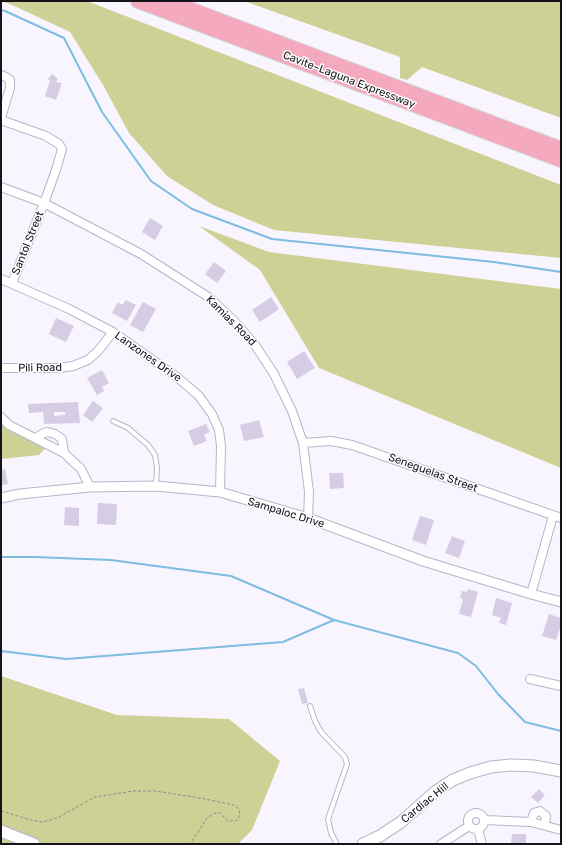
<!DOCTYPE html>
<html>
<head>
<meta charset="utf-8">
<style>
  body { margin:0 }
  #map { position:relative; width:562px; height:845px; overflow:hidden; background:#f8f5ff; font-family:Rubik,sans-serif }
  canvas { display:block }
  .frame { position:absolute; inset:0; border:2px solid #16131b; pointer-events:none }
</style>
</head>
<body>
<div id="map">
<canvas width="562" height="845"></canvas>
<div class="frame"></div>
</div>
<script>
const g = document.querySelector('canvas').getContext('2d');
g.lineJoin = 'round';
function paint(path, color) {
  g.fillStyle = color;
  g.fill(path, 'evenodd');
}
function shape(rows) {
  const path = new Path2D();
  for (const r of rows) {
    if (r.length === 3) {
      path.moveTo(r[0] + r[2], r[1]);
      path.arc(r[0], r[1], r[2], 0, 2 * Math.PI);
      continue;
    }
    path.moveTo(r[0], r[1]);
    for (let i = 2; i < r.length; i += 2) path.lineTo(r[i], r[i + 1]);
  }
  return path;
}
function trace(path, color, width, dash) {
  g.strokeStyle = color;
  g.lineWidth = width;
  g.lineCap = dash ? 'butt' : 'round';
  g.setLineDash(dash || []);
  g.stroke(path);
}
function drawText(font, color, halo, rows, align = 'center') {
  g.font = font + ' Rubik,sans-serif';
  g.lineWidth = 3;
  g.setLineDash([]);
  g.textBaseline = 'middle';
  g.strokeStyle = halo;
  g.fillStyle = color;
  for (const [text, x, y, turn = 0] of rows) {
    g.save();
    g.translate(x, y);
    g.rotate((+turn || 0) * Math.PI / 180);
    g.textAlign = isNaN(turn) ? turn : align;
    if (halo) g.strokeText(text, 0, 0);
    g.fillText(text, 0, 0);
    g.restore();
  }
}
paint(shape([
  [1,1,87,1,561,185,561,258,274,230,213,205,167,176,129,133,103,85,70,32,10,4],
  [244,1,561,1,561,118,422,67,407,80,400,78,400,57],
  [199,226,269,252,561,289,561,468,319,368,260,270],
  [1,424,5,428,45,448,39,455,1,459],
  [1,676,117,715,229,719,280,761,252,830,238,844,1,844]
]), '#ced196');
trace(shape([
  [1,10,5,11,64,38,102,112,151,181,192,209,272,239,494,262,561,272],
  [1,557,35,557,111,560,231,576,334,620,458,653,476,666,498,694,525,722,561,731],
  [1,651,66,659,283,642,334,620]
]), '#7ebce0', 2);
paint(shape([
  [52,74,58,79,56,82,62,83,56,100,45,96,50,81,48,79],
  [150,218,163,226,155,240,142,232],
  [214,262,226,271,217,283,205,274],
  [271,297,279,309,260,322,252,310],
  [126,300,136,305,127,321,112,313,118,302,122,305],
  [143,302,156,309,143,332,130,325],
  [56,318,74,326,66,342,49,334],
  [304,351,315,368,297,379,287,362],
  [102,370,109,383,102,387,104,391,97,395,87,378],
  [93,401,103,408,92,422,83,415],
  [78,402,80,423,44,424,43,412,29,413,28,404],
  [54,412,65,412,65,415,54,416],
  [259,420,264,437,244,441,240,425],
  [206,424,210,432,204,435,207,441,194,446,188,431],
  [5,469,8,484,1,485,1,470],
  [329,473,343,473,344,488,330,489],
  [98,503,117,504,116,525,97,524],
  [65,507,79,508,79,526,64,525],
  [420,516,434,520,426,545,412,540],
  [452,536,465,541,459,558,445,553],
  [468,589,478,592,471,617,459,614,463,599,460,598,462,591,467,592],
  [496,598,512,603,506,625,499,623,501,618,492,615],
  [549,614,561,618,561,626,556,640,542,636],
  [304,688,308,703,302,704,298,689],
  [539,789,545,795,538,803,531,797],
  [512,834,526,834,526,844,511,844]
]), '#d4cde3');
const service = shape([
  [113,421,128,428,148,445,155,455,157,468,156,486],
  [310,706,315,721,321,732,345,757,347,764,328,819,331,833,337,844]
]);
const minor = shape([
  [1,75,6,77,10,80,10,88,1,118],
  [1,120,46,136,59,144,62,149,56,170,44,203,12,283],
  [1,187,44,203,141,254,210,298,234,321,255,345,274,374,292,411,303,443,309,492,308,518],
  [1,279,69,309,113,332,177,377,199,396,212,414,219,430,221,446,220,492],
  [1,368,59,368,73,366,88,360,98,351,113,332],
  [1,417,9,425,64,453,81,469,90,487],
  [36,438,44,433,48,432,55,434,62,439,64,453],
  [303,443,331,441,352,445,561,518],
  [531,594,553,516],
  [530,679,561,686],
  [476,821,8],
  [485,820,531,822,561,830],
  [531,822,534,813,540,811,546,816,545,824],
  [478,829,482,844],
  [441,844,469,826]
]);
const tertiary = shape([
  [1,498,20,494,90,487,156,486,220,492,308,518,423,561,531,594,561,602]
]);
const secondary = shape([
  [1,831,34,844],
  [363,844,380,836,401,822,436,791,453,780,470,773,491,767,511,765,534,766,561,771]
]);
const motorway = shape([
  [138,1,561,160],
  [168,1,561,149]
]);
trace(service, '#bab3c9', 6);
trace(minor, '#bab3c9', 10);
trace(tertiary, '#bab3c9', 11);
trace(secondary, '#bab3c9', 13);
trace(motorway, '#d5d5d6', 16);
trace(shape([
  [1,811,31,820,43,822,57,818,95,797,134,791,156,791,205,799,234,805,239,809,240,815,236,821,228,821,220,813,215,813,207,818,190,844]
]), '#8d8a93', 1, [3, 2]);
trace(service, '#fff', 4);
trace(minor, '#fff', 8);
trace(tertiary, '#fff', 9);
trace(secondary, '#fff', 11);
trace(motorway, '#f5a9be', 14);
drawText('11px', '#16131b', '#fff', [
  ["Cavite–Laguna Expressway",349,80,21],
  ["Santol Street",28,243,-68],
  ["Kamias Road",231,321,45],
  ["Lanzones Drive",148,357,35],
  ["Pili Road",40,368,-1],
  ["Seneguelas Street",433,473,20],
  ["Sampaloc Drive",286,513,17],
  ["Cardiac Hill",425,803,-39]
]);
</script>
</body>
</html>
